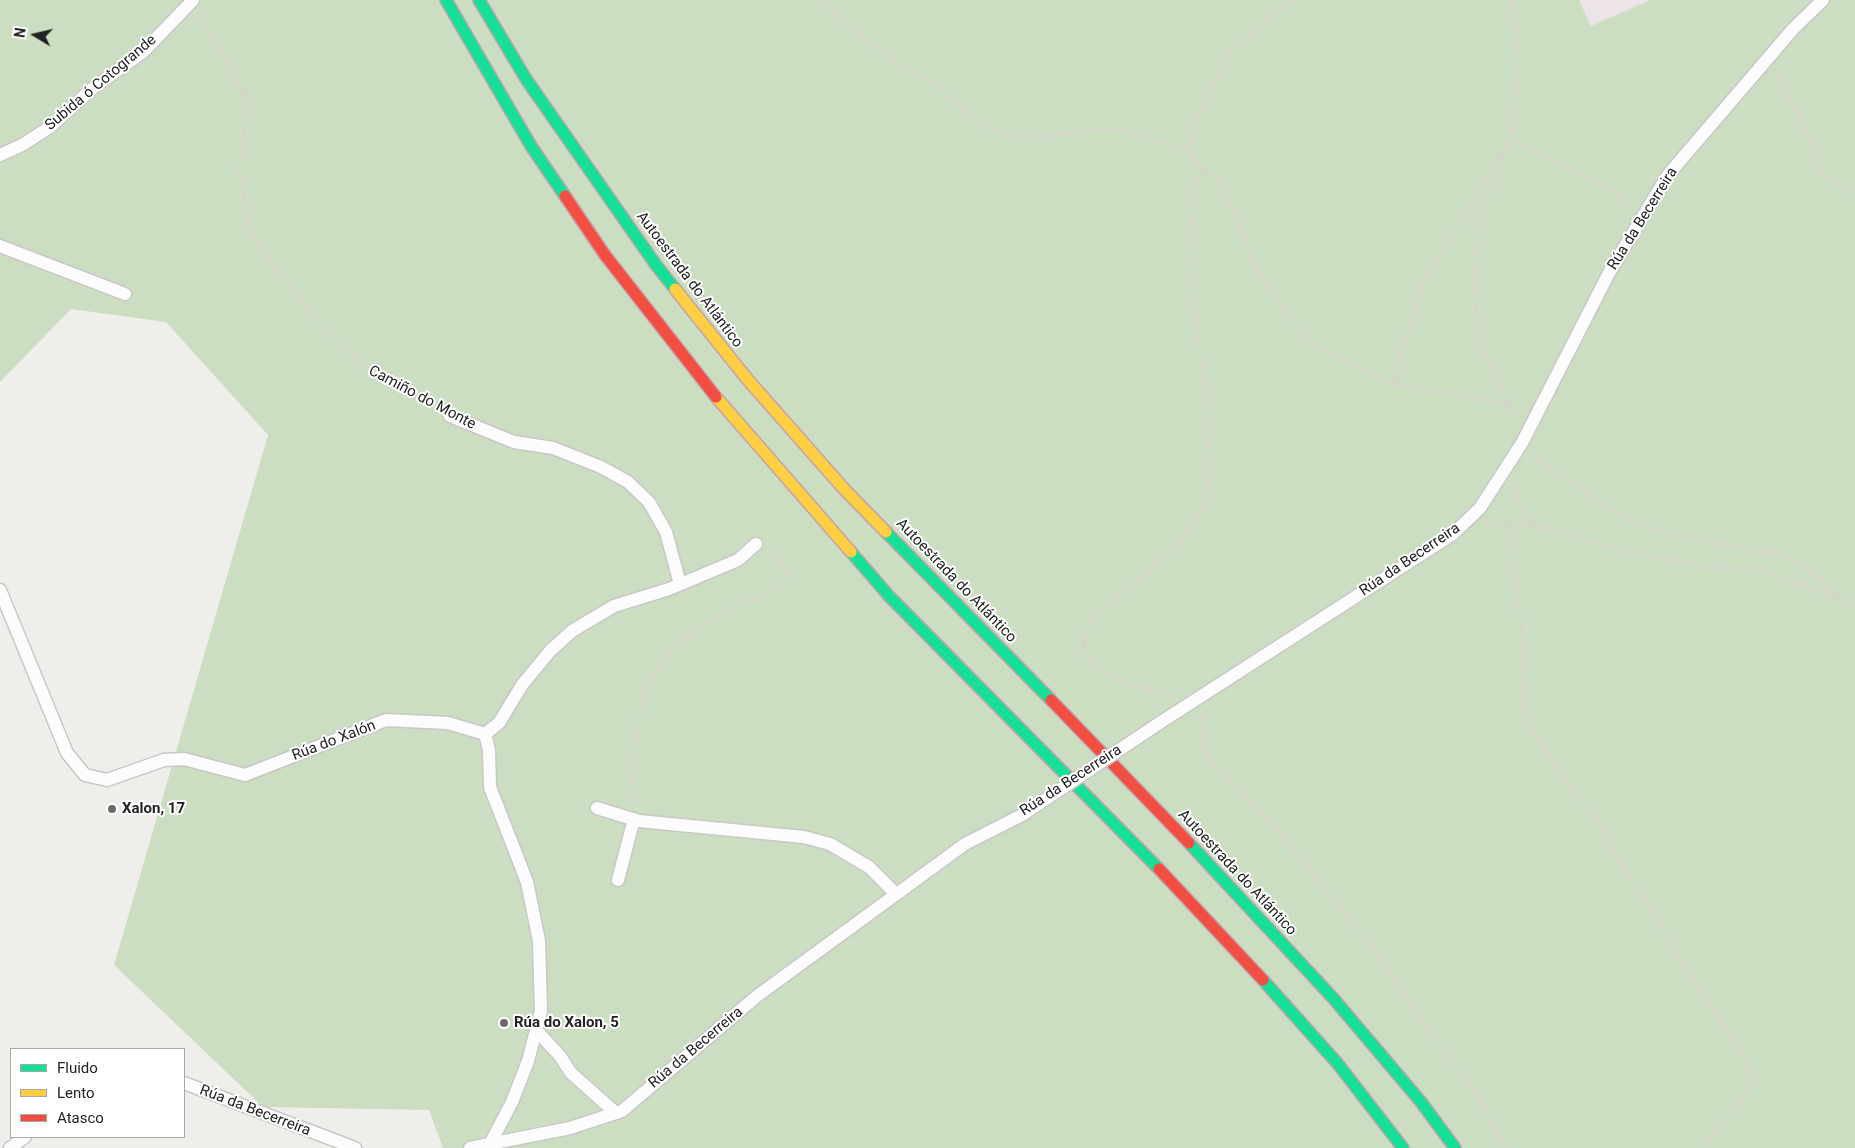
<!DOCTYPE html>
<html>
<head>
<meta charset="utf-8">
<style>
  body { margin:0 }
  #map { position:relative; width:1855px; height:1148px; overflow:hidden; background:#f0eeeb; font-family:Roboto,sans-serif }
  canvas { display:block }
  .legend { position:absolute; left:10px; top:1048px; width:175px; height:90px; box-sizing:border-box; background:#fff; border:1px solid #a7a7a7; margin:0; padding:6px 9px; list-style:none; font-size:15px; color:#222 }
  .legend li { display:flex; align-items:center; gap:10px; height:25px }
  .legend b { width:25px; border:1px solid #a7a7a7 }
  .north { position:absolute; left:10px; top:10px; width:50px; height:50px; -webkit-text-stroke:4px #fff; paint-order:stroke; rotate:279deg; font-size:14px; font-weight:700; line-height:20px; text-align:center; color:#222 }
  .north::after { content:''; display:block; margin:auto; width:18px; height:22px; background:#222; clip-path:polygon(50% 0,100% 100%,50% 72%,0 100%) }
</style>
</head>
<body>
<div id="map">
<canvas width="1855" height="1148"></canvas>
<ul class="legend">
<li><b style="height:6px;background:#16e098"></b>Fluido</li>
<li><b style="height:6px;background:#ffcf43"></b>Lento</li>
<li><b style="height:6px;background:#f24e42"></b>Atasco</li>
</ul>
<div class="north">N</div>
</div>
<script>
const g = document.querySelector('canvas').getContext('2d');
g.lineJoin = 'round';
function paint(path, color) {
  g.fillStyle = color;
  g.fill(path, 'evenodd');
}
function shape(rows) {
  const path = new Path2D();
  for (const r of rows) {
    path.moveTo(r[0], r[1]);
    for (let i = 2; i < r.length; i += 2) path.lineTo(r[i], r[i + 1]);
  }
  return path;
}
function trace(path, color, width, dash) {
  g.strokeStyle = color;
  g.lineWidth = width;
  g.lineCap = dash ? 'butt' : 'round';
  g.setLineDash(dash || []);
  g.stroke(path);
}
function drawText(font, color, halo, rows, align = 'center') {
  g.font = font + ' Roboto,sans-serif';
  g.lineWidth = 4;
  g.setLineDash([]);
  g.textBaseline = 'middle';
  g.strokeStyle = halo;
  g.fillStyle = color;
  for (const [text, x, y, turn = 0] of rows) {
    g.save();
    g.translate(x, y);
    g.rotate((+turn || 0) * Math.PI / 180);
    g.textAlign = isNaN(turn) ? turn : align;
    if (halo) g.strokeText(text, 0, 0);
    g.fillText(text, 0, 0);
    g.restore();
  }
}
paint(shape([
  [1579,0,1650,0,1591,26]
]), '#ede4e9');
paint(shape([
  [0,0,1579,0,1591,26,1650,0,1855,0,1855,1148,443,1148,429,1110,263,1107,114,965,268,435,166,322,71,309,0,382]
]), '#cbdec1');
const street = shape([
  [0,155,22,145,50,127,93,88,143,52,193,0],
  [0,246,125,294],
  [450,416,514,442,553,448,601,467,628,482,649,502,666,532,680,584],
  [0,590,67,753,85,775,107,780,164,760,184,759,245,775,386,720,448,723,485,734,489,750,490,787,527,882,539,941,541,1011,528,1061,512,1102,490,1144],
  [1161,722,1453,534,1480,508,1522,443,1611,269,1668,175,1793,29,1823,0],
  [485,734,499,723,522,685,550,651,572,631,614,606,669,589,738,560,756,544],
  [597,808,639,821,804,837,830,844,869,867,896,894],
  [618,880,634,819],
  [536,1030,560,1056,571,1073,616,1113],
  [184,1083,355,1148],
  [10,1148,25,1137],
  [470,1148,570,1128,622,1111,757,996,965,844,1022,815]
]);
const fast = shape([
  [446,0,531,146,565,196],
  [479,0,526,79,656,265,675,289],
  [886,532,1051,700],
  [851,552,889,596,1159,869],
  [1189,843,1333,998,1421,1102,1455,1148],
  [1263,980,1338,1064,1403,1148]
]);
const slow = shape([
  [675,289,748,380,844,489,886,532],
  [716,397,851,552]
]);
const jam = shape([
  [565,196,605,255,716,397],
  [1051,700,1189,843],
  [1159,869,1263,980]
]);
trace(street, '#c9c8c7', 15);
trace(fast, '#c5a2ac', 14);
trace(slow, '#c5a2ac', 14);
trace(jam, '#c5a2ac', 14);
trace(shape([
  [821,0,842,22,893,60,937,86,979,124,1002,134,1032,137,1097,129,1124,130,1190,151],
  [1293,0,1230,51,1198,116,1190,151,1196,163,1202,170,1217,177,1239,223,1256,269,1311,345,1396,384,1508,405,1522,415],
  [1512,0,1519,37,1520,66,1510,140,1589,177,1634,205],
  [198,11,248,99,239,171,251,234,322,327,365,368,439,410],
  [1775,69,1802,122,1823,175,1855,196],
  [1396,384,1399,363,1423,283,1504,149],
  [1508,405,1478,339,1474,274,1479,220,1510,140],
  [1531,452,1541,461,1630,522,1684,537,1771,553,1799,562,1841,599],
  [1515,480,1521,511,1532,524],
  [1485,523,1532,525,1627,552,1721,569,1763,571,1855,605],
  [1511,525,1521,622,1523,711,1528,721,1558,770,1597,821,1635,889,1655,914,1679,959,1742,1052,1748,1066,1750,1080,1743,1095,1705,1148],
  [1176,697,1123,682,1097,668,1084,655,1084,635,1096,615,1174,550,1195,523,1208,494,1211,462,1194,291,1193,194,1202,170],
  [1201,713,1203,748,1211,761,1282,835,1359,931,1477,1096,1505,1148],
  [629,804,643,693,672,646,742,601,766,596,787,576,781,561,768,547]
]), '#dccecd', 3, [2.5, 2.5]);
trace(street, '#fdfcfc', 12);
trace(fast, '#16e098', 11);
trace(slow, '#ffcf43', 11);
trace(jam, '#f24e42', 11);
const streetBridge = shape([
  [1022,815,1161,722]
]);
trace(streetBridge, '#c9c8c7', 15, []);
trace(streetBridge, '#fdfcfc', 12);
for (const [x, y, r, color] of [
  [112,809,5,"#6a6968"],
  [504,1023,5,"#6a6968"]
]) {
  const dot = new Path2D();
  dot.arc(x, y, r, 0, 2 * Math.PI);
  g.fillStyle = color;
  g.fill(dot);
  trace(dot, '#fff', 2);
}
drawText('15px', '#222', '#fff', [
  ["Subida ó Cotogrande",101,83,-40],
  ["Rúa da Becerreira",1643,219,-58],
  ["Autoestrada do Atlántico",689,280,53],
  ["Camiño do Monte",422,398,28],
  ["Rúa da Becerreira",1410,560,-34],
  ["Autoestrada do Atlántico",956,581,46],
  ["Rúa do Xalón",334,741,-21],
  ["Rúa da Becerreira",1071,781,-33],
  ["Autoestrada do Atlántico",1237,873,47],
  ["Rúa da Becerreira",696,1048,-40],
  ["Rúa da Becerreira",255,1111,21]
]);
drawText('bold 15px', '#222', '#fff', [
  ["Xalon, 17",122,809],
  ["Rúa do Xalon, 5",514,1023]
], 'left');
</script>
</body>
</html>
